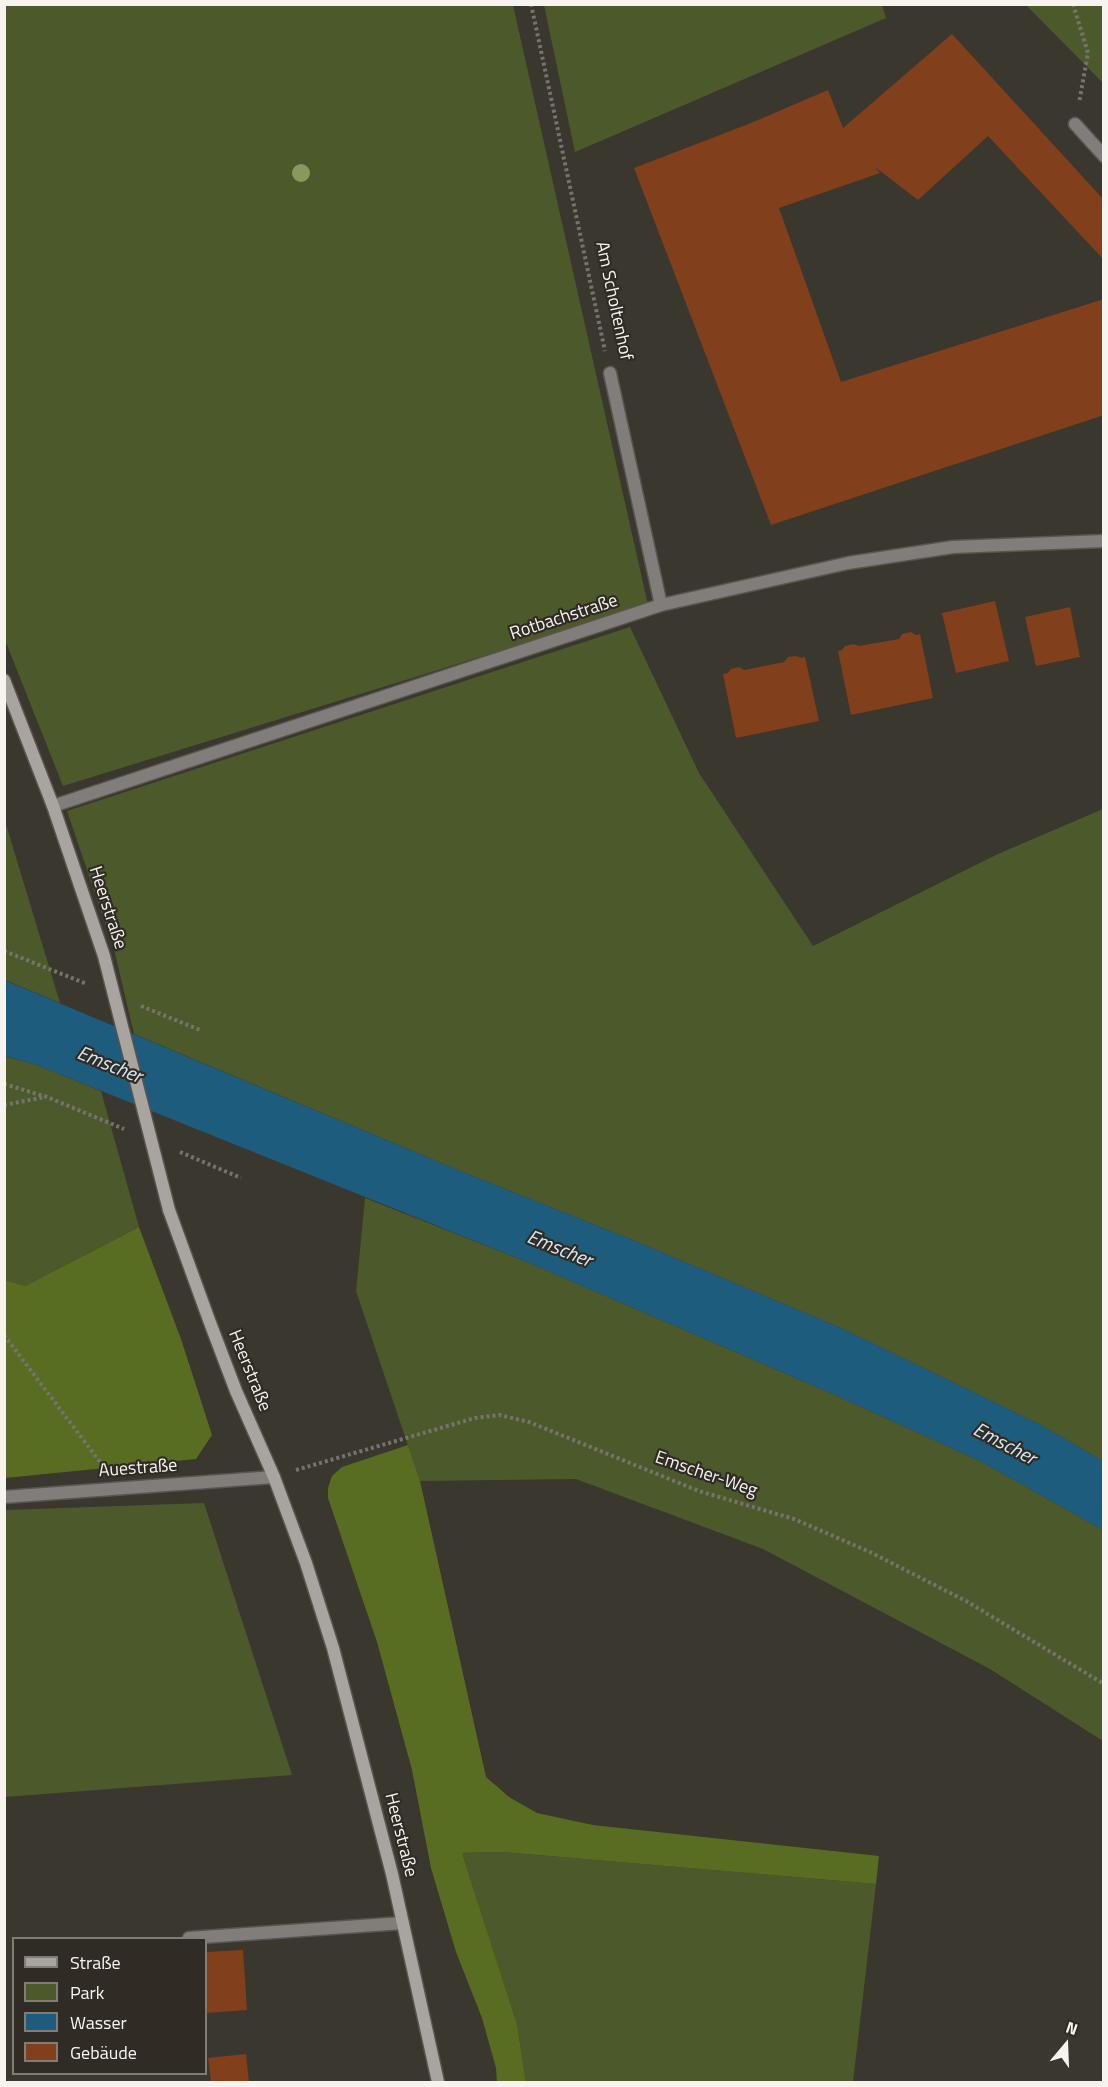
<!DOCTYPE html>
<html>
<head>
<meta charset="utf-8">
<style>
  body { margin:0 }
  #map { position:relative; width:1108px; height:2087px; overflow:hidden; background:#3a372f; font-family:"Titillium Web",sans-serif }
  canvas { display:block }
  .frame { position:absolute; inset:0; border:6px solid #f7f4f0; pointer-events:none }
  .legend { position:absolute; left:12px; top:1937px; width:195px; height:138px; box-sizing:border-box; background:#302c25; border:2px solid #807c76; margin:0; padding:8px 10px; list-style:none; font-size:18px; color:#f7f4f0 }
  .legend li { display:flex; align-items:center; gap:12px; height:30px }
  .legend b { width:30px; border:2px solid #807c76 }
  .north { position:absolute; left:1036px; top:2015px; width:60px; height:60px; -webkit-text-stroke:4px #302c25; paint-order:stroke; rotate:19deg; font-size:16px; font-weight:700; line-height:24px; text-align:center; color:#f7f4f0 }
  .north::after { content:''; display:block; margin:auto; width:21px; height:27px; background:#f7f4f0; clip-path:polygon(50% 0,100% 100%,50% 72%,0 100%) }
</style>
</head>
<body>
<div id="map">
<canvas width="1108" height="2087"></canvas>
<div class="frame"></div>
<ul class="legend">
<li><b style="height:8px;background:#aaa4a0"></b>Straße</li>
<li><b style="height:16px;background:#4c5a2b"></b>Park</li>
<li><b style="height:16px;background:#1e5c7d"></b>Wasser</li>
<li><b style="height:16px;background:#813f1c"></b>Gebäude</li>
</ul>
<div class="north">N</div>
</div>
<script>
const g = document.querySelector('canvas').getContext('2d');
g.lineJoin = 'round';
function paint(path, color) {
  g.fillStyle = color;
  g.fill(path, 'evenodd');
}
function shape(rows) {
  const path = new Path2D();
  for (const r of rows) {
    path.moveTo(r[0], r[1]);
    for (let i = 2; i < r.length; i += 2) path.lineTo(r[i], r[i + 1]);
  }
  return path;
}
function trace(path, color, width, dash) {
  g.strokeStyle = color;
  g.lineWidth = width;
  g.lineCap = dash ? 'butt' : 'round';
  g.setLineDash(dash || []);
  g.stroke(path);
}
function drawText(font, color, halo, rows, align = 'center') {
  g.font = font + ' "Titillium Web",sans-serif';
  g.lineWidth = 4.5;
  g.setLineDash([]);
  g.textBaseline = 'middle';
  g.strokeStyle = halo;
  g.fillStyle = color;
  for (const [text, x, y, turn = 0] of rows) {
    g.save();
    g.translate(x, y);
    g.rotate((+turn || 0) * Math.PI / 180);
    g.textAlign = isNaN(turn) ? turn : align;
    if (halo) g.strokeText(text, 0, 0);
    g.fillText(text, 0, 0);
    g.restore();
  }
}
paint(shape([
  [5,5,513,5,648,605,63,786,5,640],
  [882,5,886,18,575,152,544,5],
  [1026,5,1103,5,1103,83],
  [630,627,699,773,813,946,998,854,1103,809,1103,1461,1039,1424,843,1329,635,1241,453,1168,134,1034,114,949,67,811],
  [4,821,5,821,60,1003,5,980],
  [4,1056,37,1065,101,1091,139,1227,25,1286,5,1280],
  [365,1198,527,1262,835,1395,982,1462,1103,1530,1103,1741,990,1669,763,1549,576,1479,420,1481,356,1291],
  [204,1503,292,1775,5,1797,5,1510],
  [502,1852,876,1884,853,2082,526,2082,517,2024,462,1853]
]), '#4c5a2b');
paint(shape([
  [139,1227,181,1339,212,1435,196,1459,5,1478,5,1280,25,1286],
  [408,1445,420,1481,486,1777,509,1797,537,1813,593,1825,879,1856,876,1884,502,1852,462,1853,517,2024,526,2082,497,2082,496,2068,482,2018,456,1952,431,1868,412,1770,377,1642,328,1498,328,1488,332,1476,342,1467]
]), '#586c22');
paint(shape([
  [4,980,453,1168,635,1241,843,1329,1039,1424,1103,1461,1103,1530,982,1462,835,1395,527,1262,37,1065,5,1056]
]), '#1e5c7d');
paint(shape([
  [952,34,1104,200,1104,260,988,136,918,200,875,167,880,173,779,208,841,382,1104,299,1104,415,771,525,634,168,751,123,828,90,843,128],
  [995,601,1009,661,956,673,942,613],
  [1070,607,1080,657,1036,666,1025,617],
  [911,632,916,635,920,634,933,698,851,715,838,651,842,650,845,646,854,644,859,646,899,639,902,634],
  [796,656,801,658,805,657,819,721,736,738,723,674,728,673,731,669,739,667,744,670,784,662,788,657],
  [243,1950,247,2010,206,2013,206,1952],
  [246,2054,249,2082,211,2082,208,2058]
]), '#813f1c');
const service = shape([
  [1075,124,1104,156],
  [189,1938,403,1923]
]);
const minor = shape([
  [610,373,661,605],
  [53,806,661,605,848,563,953,547,1104,541],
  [4,1497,274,1477]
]);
const secondary = shape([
  [4,680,53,806,104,956],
  [169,1210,209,1320,236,1391,274,1477,306,1563,333,1648,392,1874,438,2082]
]);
trace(service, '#58554e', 15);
trace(minor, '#58554e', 15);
trace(secondary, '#58554e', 15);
trace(shape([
  [531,4,605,351],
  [1073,4,1088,53,1079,103],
  [4,951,87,984],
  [141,1006,200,1030],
  [4,1084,47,1097,124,1129],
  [4,1105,45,1097],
  [180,1152,241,1178],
  [4,1335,100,1462,100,1465],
  [296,1470,475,1418,499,1415,529,1422,699,1491,794,1519,870,1552,966,1601,1104,1684]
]), '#76736d', 4, [3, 3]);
trace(service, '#817d7b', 12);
trace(minor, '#817d7b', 12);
trace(secondary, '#aaa4a0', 12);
const secondaryBridge = shape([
  [104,956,169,1210]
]);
trace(secondaryBridge, '#58554e', 15, []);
trace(secondaryBridge, '#aaa4a0', 12);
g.fillStyle = '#89985d';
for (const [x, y] of [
  [301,173]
]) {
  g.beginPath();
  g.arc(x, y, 9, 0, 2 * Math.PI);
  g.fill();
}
drawText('18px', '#f7f4f0', '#302c25', [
  ["Am Scholtenhof",613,301,78],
  ["Rotbachstraße",564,618,-18],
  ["Heerstraße",107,908,72],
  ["Heerstraße",249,1371,68],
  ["Auestraße",138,1469,-4],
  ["Emscher-Weg",706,1475,19],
  ["Heerstraße",400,1835,76]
]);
drawText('italic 20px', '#d3e6f2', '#302c25', [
  ["Emscher",109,1066,22],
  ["Emscher",559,1250,22],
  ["Emscher",1004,1445,28]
]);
</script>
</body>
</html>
